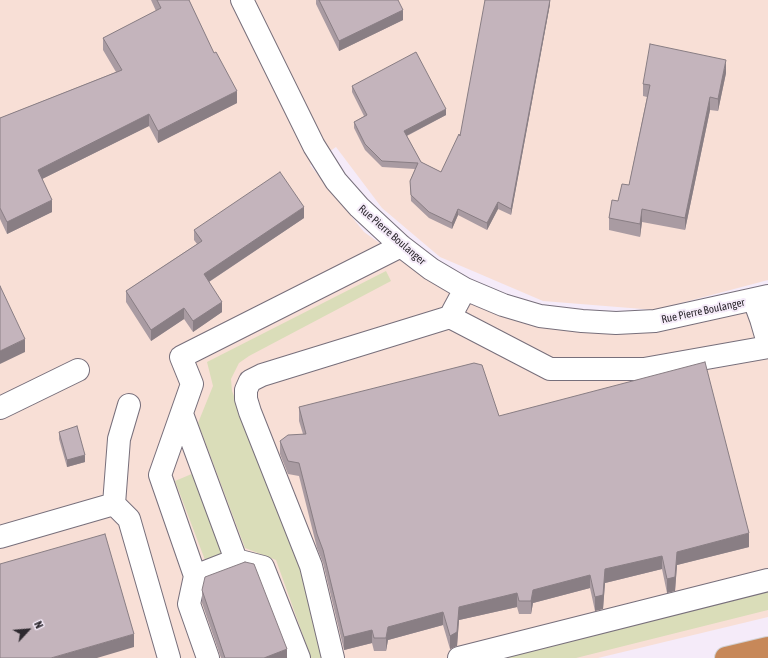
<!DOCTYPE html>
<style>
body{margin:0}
#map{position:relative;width:768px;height:658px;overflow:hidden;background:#f5ebf9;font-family:"Asap Condensed",sans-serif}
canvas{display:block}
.north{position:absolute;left:8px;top:610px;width:40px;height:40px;-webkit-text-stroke:3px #f5ebf9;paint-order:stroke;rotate:64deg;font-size:11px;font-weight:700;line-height:16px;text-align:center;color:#2c282e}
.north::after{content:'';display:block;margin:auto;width:14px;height:18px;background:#2c282e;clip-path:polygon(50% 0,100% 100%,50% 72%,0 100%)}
</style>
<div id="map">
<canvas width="768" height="658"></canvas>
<div class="north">N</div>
</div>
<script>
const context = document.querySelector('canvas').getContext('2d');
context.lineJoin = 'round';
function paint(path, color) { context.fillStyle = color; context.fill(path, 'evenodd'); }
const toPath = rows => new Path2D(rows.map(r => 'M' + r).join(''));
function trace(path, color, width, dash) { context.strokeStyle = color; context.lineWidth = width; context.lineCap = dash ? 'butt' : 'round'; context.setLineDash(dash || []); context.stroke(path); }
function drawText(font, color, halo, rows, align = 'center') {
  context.font = font + ' "Asap Condensed",sans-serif'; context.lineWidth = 4; context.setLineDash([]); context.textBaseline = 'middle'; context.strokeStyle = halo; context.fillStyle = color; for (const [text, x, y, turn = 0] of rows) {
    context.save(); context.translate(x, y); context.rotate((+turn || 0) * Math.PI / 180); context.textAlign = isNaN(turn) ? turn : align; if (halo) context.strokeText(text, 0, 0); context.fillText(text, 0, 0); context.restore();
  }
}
paint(toPath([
 [0,0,768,0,768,280,655,310,543,301,440,257,382,208,336,147,310,165,364,232,408,263,538,322,659,332,768,304,768,617,598,658,0,658]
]), '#f8dfd6');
paint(toPath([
 [386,271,391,281,249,356,239,363,231,379,232,391,303,571,326,658,311,658,276,560,245,548,198,423,213,386,207,362],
 [194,473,224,553,205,560,175,481],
 [768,588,768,610,576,658,499,658]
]), '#daddb9');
const minor = toPath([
 [242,0,314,146,336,181,359,207,401,246,431,269,465,289,503,305,540,316,582,321,616,323,655,321,768,296],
 [754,300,761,319,768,343],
 [450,317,550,369,644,369,768,347],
 [0,408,78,370],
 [182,414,236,560,195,576,160,475,192,384,181,357,401,246],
 [114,504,129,519,169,658],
 [0,537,114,504,119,439,129,405],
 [236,560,263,567,299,658],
 [195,576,189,604,208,658],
 [333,658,311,566,250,412,246,399,246,390,250,381,262,375,450,317,465,289],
 [459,658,768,580]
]);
const highway = toPath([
 [726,658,768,648]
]);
trace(minor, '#776f7b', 24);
trace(highway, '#d1d0d1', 24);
trace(minor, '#fff', 22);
trace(highway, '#c78859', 22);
paint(toPath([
 [151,0,189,0,237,103,158,143,149,126,42,179,52,212,7,234,0,219,0,118,116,72,103,50,103,38,156,11],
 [316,0,398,0,403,20,339,51,316,4],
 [550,0,550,4,511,215,498,209,487,230,458,215,452,229,429,218,411,201,410,181,415,169,382,167,365,150,354,128,354,122,364,116,352,92,352,86,446,115,407,136,421,162,441,172,460,136],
 [726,73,718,111,710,110,685,230,642,222,640,237,609,230,609,218,618,201,629,185,647,97,643,96,643,84],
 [304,218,209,282,222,312,193,332,184,319,151,341,126,302,126,291,197,244,194,240,194,230],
 [299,407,499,416,749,547,677,565,675,591,667,593,662,569,605,583,603,609,595,611,590,588,533,603,531,614,519,614,517,607,459,620,457,646,450,649,443,625,388,640,386,651,374,651,372,643,344,650,323,563,317,548,299,476,288,474,280,454,280,441,303,434,299,421],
 [59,432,85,462,67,467,59,439],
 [202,590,287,658,221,658,202,603]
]), '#a99ba2');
paint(toPath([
 [550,0,550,4,511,215,511,209],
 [403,10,403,20,339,51,339,41],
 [726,60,726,73,718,111,718,99],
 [237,91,237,103,158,143,158,131],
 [710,97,710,110,685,230,685,218],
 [446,109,446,115,404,137,404,131],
 [149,114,149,126,38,181,38,170],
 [52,200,52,212,7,234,7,222],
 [498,202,498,209,487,230,487,223],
 [304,207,304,218,204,285,204,274],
 [458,209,458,215,452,229,452,223],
 [642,209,642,222,640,237,640,224],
 [222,302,222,312,193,332,193,321],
 [184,308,184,319,151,341,151,330],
 [25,339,25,352,0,364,0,351],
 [85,455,85,462,67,467,67,460],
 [749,533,749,547,677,565,675,591,667,593,667,579,677,552],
 [662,556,662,569,605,583,603,609,595,611,595,597,605,569],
 [590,575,590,588,533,603,531,614,531,601,533,590],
 [517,593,517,607,459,620,457,646,450,649,450,636,459,607],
 [443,612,443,625,388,640,386,651,386,638,388,627],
 [372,630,372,643,344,650,344,637],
 [134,634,134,647,97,658,51,658],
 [287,649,287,658,264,658]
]), '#897e84');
const building = toPath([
 [157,0,189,0,214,53,216,52,237,91,158,131,149,114,38,170,52,200,7,222,0,208,0,118,122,70,103,38,161,8,157,0],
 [319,0,398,0,403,10,339,41,319,0],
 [485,0,550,0,511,209,498,202,487,223,458,209,452,223,429,212,411,195,410,181,418,163,382,161,365,144,354,122,367,115,352,86,416,52,446,109,404,131,421,162,441,172,459,134,460,136,485,0],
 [650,44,726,60,718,99,710,97,685,218,642,209,640,224,609,218,612,200,618,201,622,184,629,185,650,85,643,84,650,44],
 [280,172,304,207,204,274,222,302,193,321,184,308,151,330,126,291,202,241,194,230,280,172],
 [0,286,25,339,0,351,0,286],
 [705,362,749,533,677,552,675,577,667,579,662,556,605,569,603,595,595,597,590,575,533,590,531,601,519,601,517,593,459,607,457,632,450,636,443,612,388,627,386,638,374,638,372,630,344,637,323,550,317,534,299,463,288,461,280,441,288,435,306,434,299,407,474,363,482,365,499,416,705,362],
 [77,426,85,455,67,460,59,432,77,426],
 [105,534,134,634,51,658,0,658,0,564,105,534],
 [245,562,254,564,287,649,264,658,225,658,202,590,205,577,245,562]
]);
paint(building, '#c4b4bc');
trace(building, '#897e84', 1);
drawText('11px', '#2c282e', '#f5ebf9', [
 ["Rue Pierre Boulanger",392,235,41],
 ["Rue Pierre Boulanger",703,311,-12]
]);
</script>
